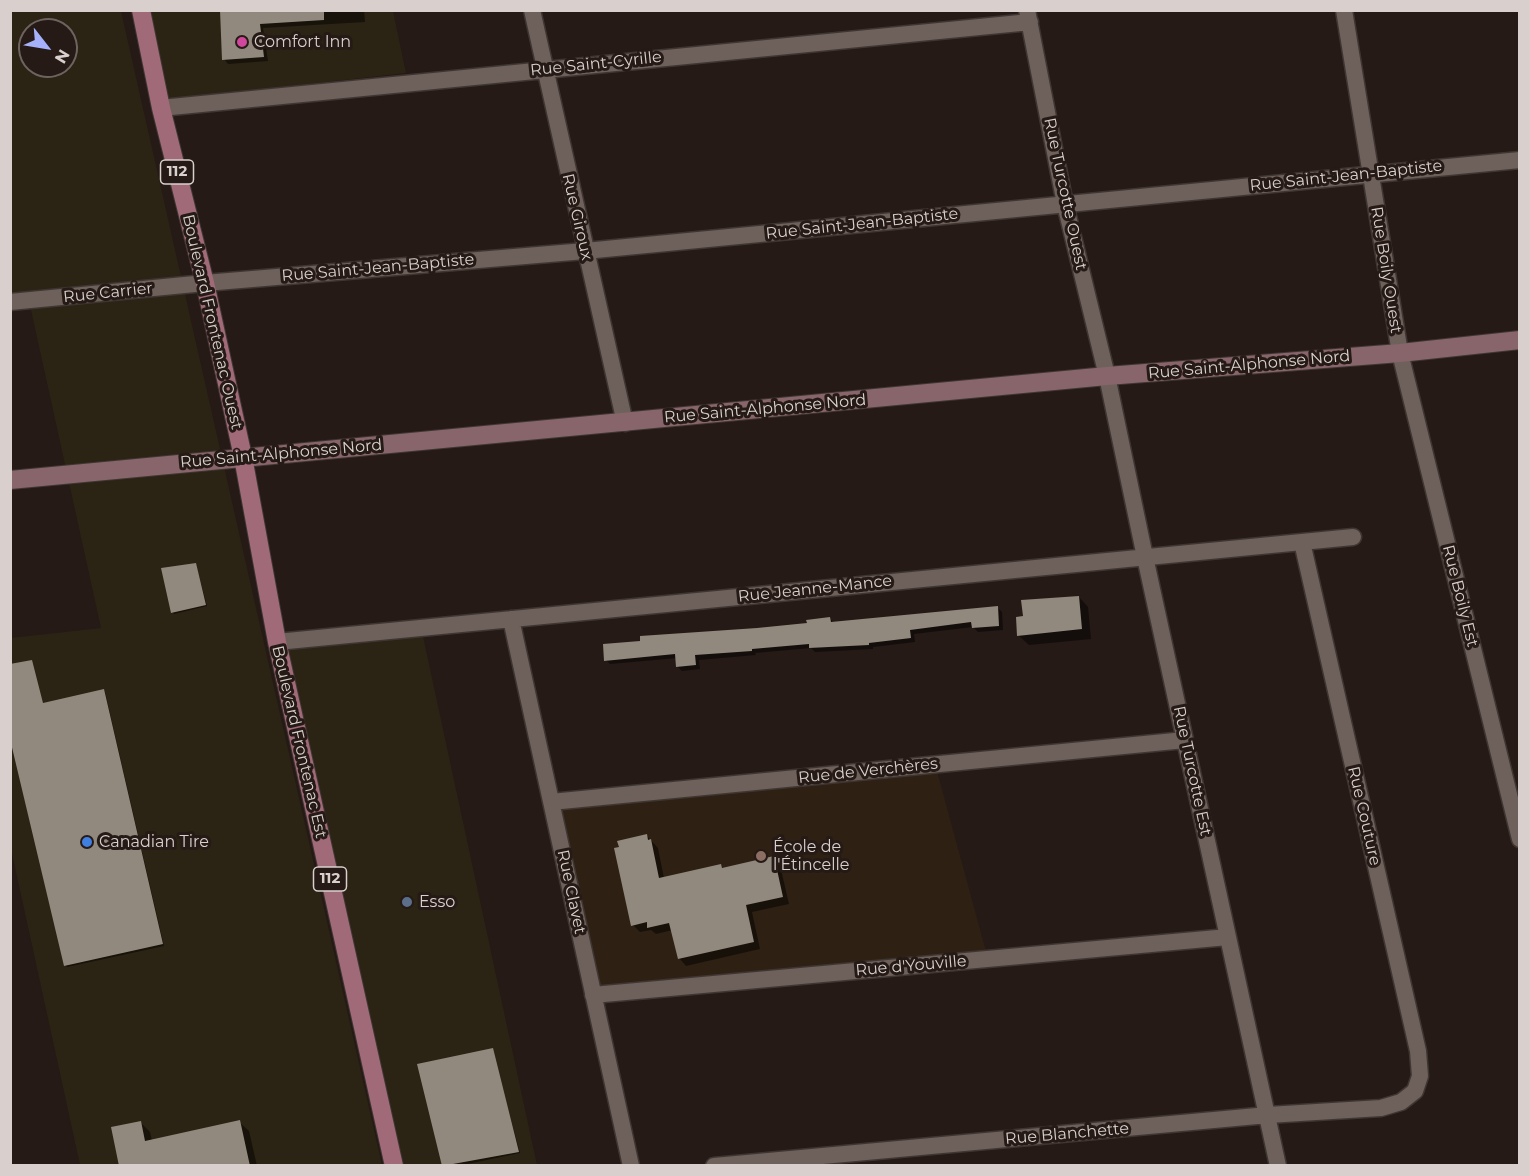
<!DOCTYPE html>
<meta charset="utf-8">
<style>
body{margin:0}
#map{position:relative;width:1530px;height:1176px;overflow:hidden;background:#251a15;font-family:Montserrat,sans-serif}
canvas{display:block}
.frame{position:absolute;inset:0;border:12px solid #d9d0cd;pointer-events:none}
.north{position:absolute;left:18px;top:18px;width:60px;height:60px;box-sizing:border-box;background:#251a15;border:2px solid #6d635f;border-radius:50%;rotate:121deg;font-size:16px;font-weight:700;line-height:24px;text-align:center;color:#d9d0cd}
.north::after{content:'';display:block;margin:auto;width:21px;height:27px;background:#a6b1fc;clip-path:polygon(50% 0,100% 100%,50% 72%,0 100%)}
</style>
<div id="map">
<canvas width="1530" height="1176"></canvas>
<div class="frame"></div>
<div class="north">N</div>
</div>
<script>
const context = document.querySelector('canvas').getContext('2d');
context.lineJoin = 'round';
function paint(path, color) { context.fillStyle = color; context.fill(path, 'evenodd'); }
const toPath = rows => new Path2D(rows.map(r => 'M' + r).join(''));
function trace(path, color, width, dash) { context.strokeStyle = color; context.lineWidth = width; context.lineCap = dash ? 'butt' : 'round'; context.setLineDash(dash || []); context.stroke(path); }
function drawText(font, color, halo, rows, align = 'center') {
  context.font = font + ' Montserrat,sans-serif'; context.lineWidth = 6; context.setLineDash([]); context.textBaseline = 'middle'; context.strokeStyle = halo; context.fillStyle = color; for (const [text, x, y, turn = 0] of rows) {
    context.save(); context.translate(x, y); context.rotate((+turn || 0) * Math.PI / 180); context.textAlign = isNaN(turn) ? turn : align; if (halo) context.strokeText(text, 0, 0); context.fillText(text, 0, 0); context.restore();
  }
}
paint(toPath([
 [11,11,121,11,382,1165,80,1165,11,849,10,638,101,628,29,301,11,302],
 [30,30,66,30,66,66,30,66],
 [148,11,393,11,406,73,167,100],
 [421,627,537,1165,402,1165,282,641]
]), '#2b2313');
paint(toPath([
 [935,764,988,959,593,995,551,802]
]), '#2e2114');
paint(toPath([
 [222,10,364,10,365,22,263,28,268,61,228,64,224,59],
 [196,565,207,606,174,614,172,612],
 [1079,597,1088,607,1091,639,1029,645,1019,636],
 [997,607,1002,612,1003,630,978,632,973,627,914,634,915,642,873,647,873,649,815,652,811,648,755,653,756,655,699,660,700,669,682,671,677,666,677,658,610,664,606,660,830,619,834,623],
 [31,662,43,705,104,690,105,692,164,946,67,967,65,965],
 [647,836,658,848,664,878,720,865,724,869,773,858,780,865,789,904,752,912,760,949,686,966,679,958,673,930,656,934,651,930,640,932,633,925],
 [492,1050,520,1153,458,1166,443,1166],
 [140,1122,150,1132,152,1141,239,1122,249,1131,257,1166,121,1166]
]), '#0007');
paint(toPath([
 [220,10,324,10,324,20,260,24,264,57,222,60],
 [196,563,206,605,171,613,161,568],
 [1079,596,1082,629,1017,636,1016,617,1023,616,1021,600],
 [998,606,999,626,972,628,971,622,910,630,911,638,869,643,869,645,809,648,809,644,752,649,752,651,695,655,696,665,676,667,675,654,604,661,603,644,640,641,640,636,757,628,807,623,806,620,830,617,831,622],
 [32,660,43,703,104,689,163,944,64,966,10,739,10,664],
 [647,834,648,840,651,839,659,878,721,864,722,868,774,856,783,897,746,905,754,942,678,959,669,923,647,928,647,922,631,926,614,848,619,847,617,841],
 [493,1048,519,1152,442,1166,417,1064],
 [240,1120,250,1166,119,1166,111,1127,141,1121,145,1141]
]), '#91897d');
const street = toPath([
 [532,10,625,423],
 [1027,10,1065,204,1107,376,1145,557,1278,1166],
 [1344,10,1400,353,1520,839],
 [161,108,1030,22],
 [10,302,205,283,585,251,1520,160],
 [511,619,631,1166],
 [277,642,1353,537],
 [551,802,1185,740],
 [593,995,1228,937],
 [714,1166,1268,1115,1381,1108,1401,1102,1415,1091,1420,1076,1418,1051,1302,542]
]);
const secondary = toPath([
 [10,480,1107,376,1400,353,1520,340]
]);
const primary = toPath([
 [141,10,161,108,205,283,243,457,277,642,394,1166]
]);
trace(street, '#3f3633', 19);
trace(secondary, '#3f3633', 20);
trace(primary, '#3f3633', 20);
trace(street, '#6e605a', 16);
trace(secondary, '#87656a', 18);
trace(primary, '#a06a79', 18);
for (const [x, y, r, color] of [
 [242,42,6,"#d1479c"],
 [87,842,6,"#3f7fe0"],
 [761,856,6,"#8d6e63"],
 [407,902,6,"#5c6f8a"]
]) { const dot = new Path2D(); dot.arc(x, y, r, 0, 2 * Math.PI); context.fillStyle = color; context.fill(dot); trace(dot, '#251a15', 2); }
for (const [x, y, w] of [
 [177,172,33],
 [330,879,33]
]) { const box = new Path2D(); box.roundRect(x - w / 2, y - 12, w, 24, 4.5); context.fillStyle = '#251a15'; context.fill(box); trace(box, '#d9d0cd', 1.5); }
drawText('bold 15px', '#d9d0cd', null, [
 ["112",177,172],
 ["112",330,879]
]);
drawText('16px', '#d9d0cd', '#251a15', [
 ["Comfort Inn",254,42],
 ["Canadian Tire",99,842],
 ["École de",773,847],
 ["l'Étincelle",773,865],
 ["Esso",419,902]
], 'left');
drawText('16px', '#d9d0cd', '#251a15', [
 ["Rue Saint-Cyrille",596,64,-6],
 ["Rue Saint-Jean-Baptiste",1346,176,-6],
 ["Rue Turcotte Ouest",1065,194,78],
 ["Rue Giroux",577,217,77],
 ["Rue Saint-Jean-Baptiste",862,224,-6],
 ["Rue Saint-Jean-Baptiste",378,268,-5],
 ["Rue Boily Ouest",1386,270,81],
 ["Rue Carrier",108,293,-6],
 ["Boulevard Frontenac Ouest",212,322,77],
 ["Rue Saint-Alphonse Nord",1249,365,-5],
 ["Rue Saint-Alphonse Nord",765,409,-5],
 ["Rue Saint-Alphonse Nord",281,454,-5],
 ["Rue Jeanne-Mance",815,589,-6],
 ["Rue Boily Est",1460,596,76],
 ["Boulevard Frontenac Est",299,742,77],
 ["Rue de Verchères",868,771,-6],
 ["Rue Turcotte Est",1192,771,78],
 ["Rue Couture",1364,816,77],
 ["Rue Clavet",571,892,78],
 ["Rue d'Youville",911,966,-5],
 ["Rue Blanchette",1067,1134,-5]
]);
</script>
